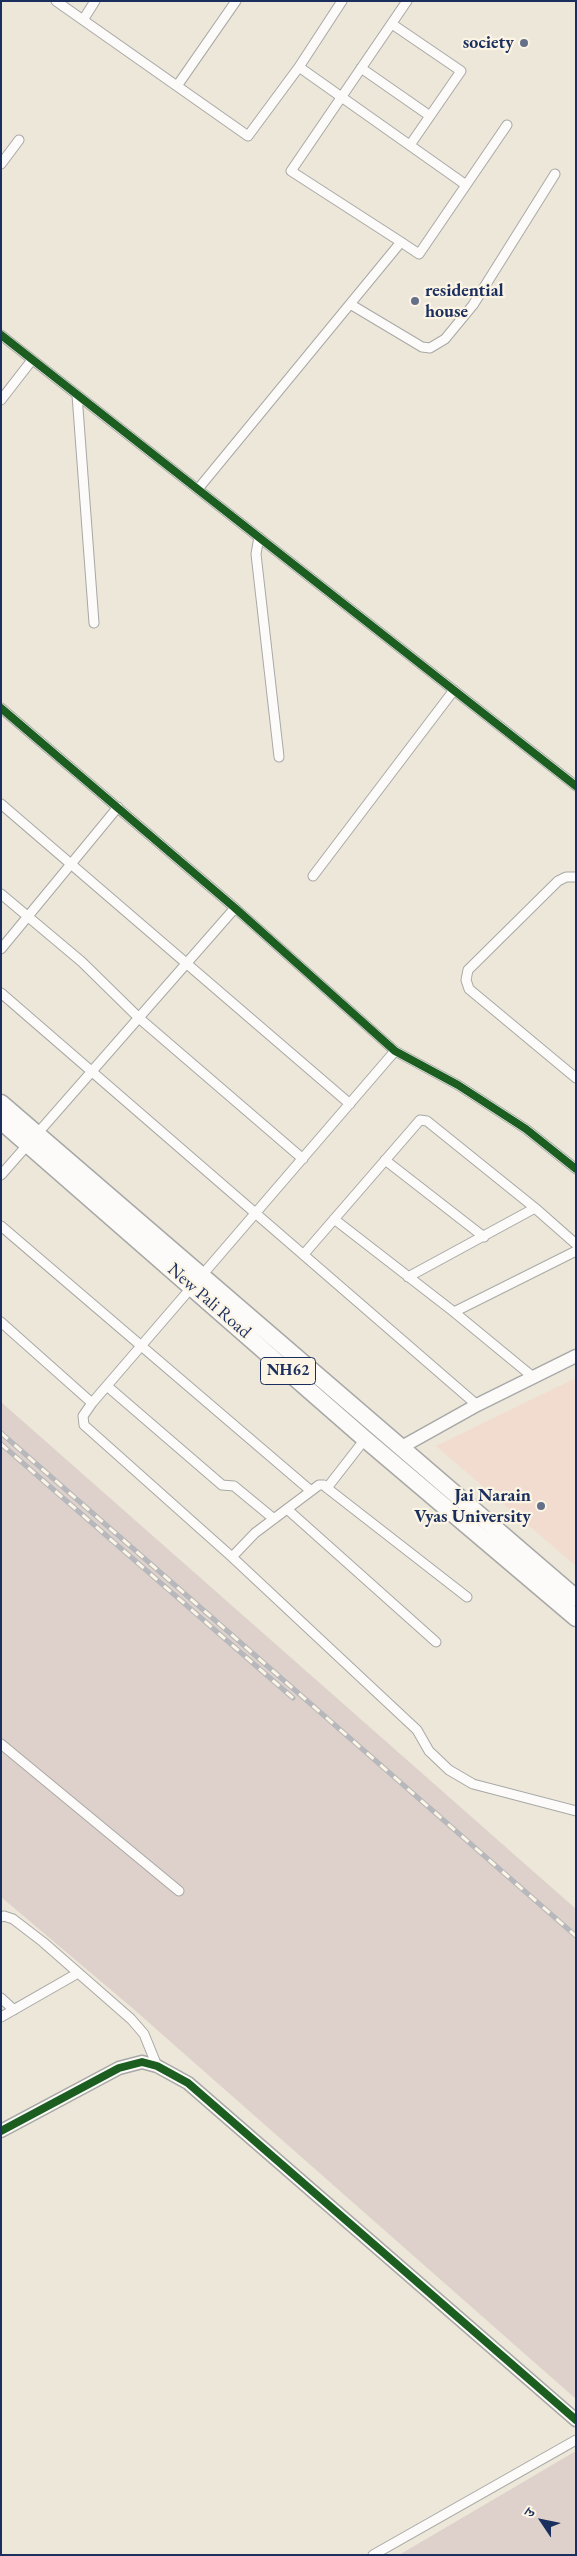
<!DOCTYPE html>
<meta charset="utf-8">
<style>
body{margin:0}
#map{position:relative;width:577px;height:2556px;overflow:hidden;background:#ece7d9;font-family:"EB Garamond","Noto Serif Devanagari",serif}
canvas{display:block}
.frame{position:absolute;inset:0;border:2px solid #1b2f5e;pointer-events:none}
.north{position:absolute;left:517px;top:2496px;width:50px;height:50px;-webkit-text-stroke:4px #fcf5e5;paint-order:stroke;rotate:304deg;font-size:14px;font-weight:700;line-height:20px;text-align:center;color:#1b2f5e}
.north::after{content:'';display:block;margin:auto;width:18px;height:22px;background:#1b2f5e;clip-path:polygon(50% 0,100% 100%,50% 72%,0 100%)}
</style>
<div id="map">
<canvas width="577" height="2556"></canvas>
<div class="frame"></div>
<div class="north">उ</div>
</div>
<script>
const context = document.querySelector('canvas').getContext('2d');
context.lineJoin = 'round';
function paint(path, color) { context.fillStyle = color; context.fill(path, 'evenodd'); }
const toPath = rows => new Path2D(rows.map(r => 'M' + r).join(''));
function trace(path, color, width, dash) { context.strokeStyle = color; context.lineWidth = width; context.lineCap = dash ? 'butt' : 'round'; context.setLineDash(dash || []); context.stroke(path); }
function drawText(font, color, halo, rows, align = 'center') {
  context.font = font + ' "EB Garamond",serif'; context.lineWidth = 4.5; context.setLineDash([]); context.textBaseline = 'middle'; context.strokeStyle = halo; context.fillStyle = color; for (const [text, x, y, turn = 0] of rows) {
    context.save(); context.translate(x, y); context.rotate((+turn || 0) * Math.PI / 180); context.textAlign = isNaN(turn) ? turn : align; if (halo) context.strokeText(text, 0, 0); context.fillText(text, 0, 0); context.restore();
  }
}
paint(toPath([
 [576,1378,576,1566,436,1446]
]), '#f2dbcf');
paint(toPath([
 [1,1402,576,1909,576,2399,130,2006,1,1897],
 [576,2451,576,2555,399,2555]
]), '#ded1cb');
const street = toPath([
 [56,1,248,136,299,67,466,185],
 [83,20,95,1],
 [392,24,461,71,410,145],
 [299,67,342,1],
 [361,68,430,116],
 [177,86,236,1],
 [1,164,19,140],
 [401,242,419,254,507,125],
 [350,304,422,347,430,348,445,339,473,305,555,174],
 [1,335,576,786],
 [77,395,94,623],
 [1,400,32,360],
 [198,489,401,242,291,171,407,1],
 [259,537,256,554,279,757],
 [1,708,235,908,395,1051,458,1085,526,1129,576,1169],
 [1,804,350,1104],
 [313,876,454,690],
 [576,877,566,877,558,881,468,970,466,980,469,989,576,1078],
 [1,894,82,962,139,1018,303,1159],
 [1,949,118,807],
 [1,993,477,1405],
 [385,1160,484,1237],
 [1,1175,235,908],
 [334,1219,454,1312,533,1377],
 [1,1226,311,1491],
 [304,1254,420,1120,427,1121,535,1208,576,1244],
 [408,1277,535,1208],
 [454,1312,576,1251],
 [1,1322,92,1403,395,1051],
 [107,1386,222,1485,234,1486,274,1519],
 [92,1403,83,1416,84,1425,232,1557,417,1730,429,1751,449,1770,473,1784,576,1811],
 [327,1488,467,1597],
 [287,1509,436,1642],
 [232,1557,255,1533,319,1485,324,1485,327,1488,365,1439],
 [1,1744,179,1891],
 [1,1917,4,1916,13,1919,43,1942,131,2019,144,2034,157,2066],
 [1,1998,14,2010],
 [1,2017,78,1973],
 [373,2555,576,2440]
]);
const secondary = toPath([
 [400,1448,477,1405,576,1356],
 [1,2131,119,2068,142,2062,157,2066,188,2083,576,2420]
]);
const highway = toPath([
 [1,1103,576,1598],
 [1,1121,365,1439,576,1618]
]);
trace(street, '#a8a8a6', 11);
trace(secondary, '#a8a8a6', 15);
trace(highway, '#a8a8a6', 19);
trace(street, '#fcfbf9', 9);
trace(secondary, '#fcfbf9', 12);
trace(highway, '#fcfbf9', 16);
const rail = toPath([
 [1,1433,576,1936],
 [1,1444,293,1698]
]);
trace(rail, '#b6b8bb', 5);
trace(rail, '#fcf5e5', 3, [9]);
trace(toPath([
 [1,335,576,786],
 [1,708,235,908,395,1051,458,1085,526,1129,576,1169],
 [1,2131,119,2068,142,2062,157,2066,188,2083,576,2420]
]), '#1b5e20', 8);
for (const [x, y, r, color] of [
 [524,43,5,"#646f89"],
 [415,301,5,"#646f89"],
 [541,1506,5,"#646f89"]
]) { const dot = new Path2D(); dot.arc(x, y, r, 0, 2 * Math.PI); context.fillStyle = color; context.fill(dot); trace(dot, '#fcf5e5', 2); }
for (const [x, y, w] of [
 [288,1371,55]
]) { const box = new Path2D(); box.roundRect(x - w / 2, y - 13.5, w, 27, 4); context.fillStyle = '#fcf5e5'; context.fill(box); trace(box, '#1b2f5e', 1); }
drawText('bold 16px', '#1b2f5e', null, [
 ["NH62",288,1371]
]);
drawText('bold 18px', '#1b2f5e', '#fcf5e5', [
 ["society",514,43],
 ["residential",425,291,"left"],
 ["house",425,312,"left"],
 ["Jai Narain",531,1496],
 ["Vyas University",531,1517]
], 'right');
drawText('18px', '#1b2f5e', '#fcf5e5', [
 ["New Pali Road",209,1301,41]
]);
</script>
